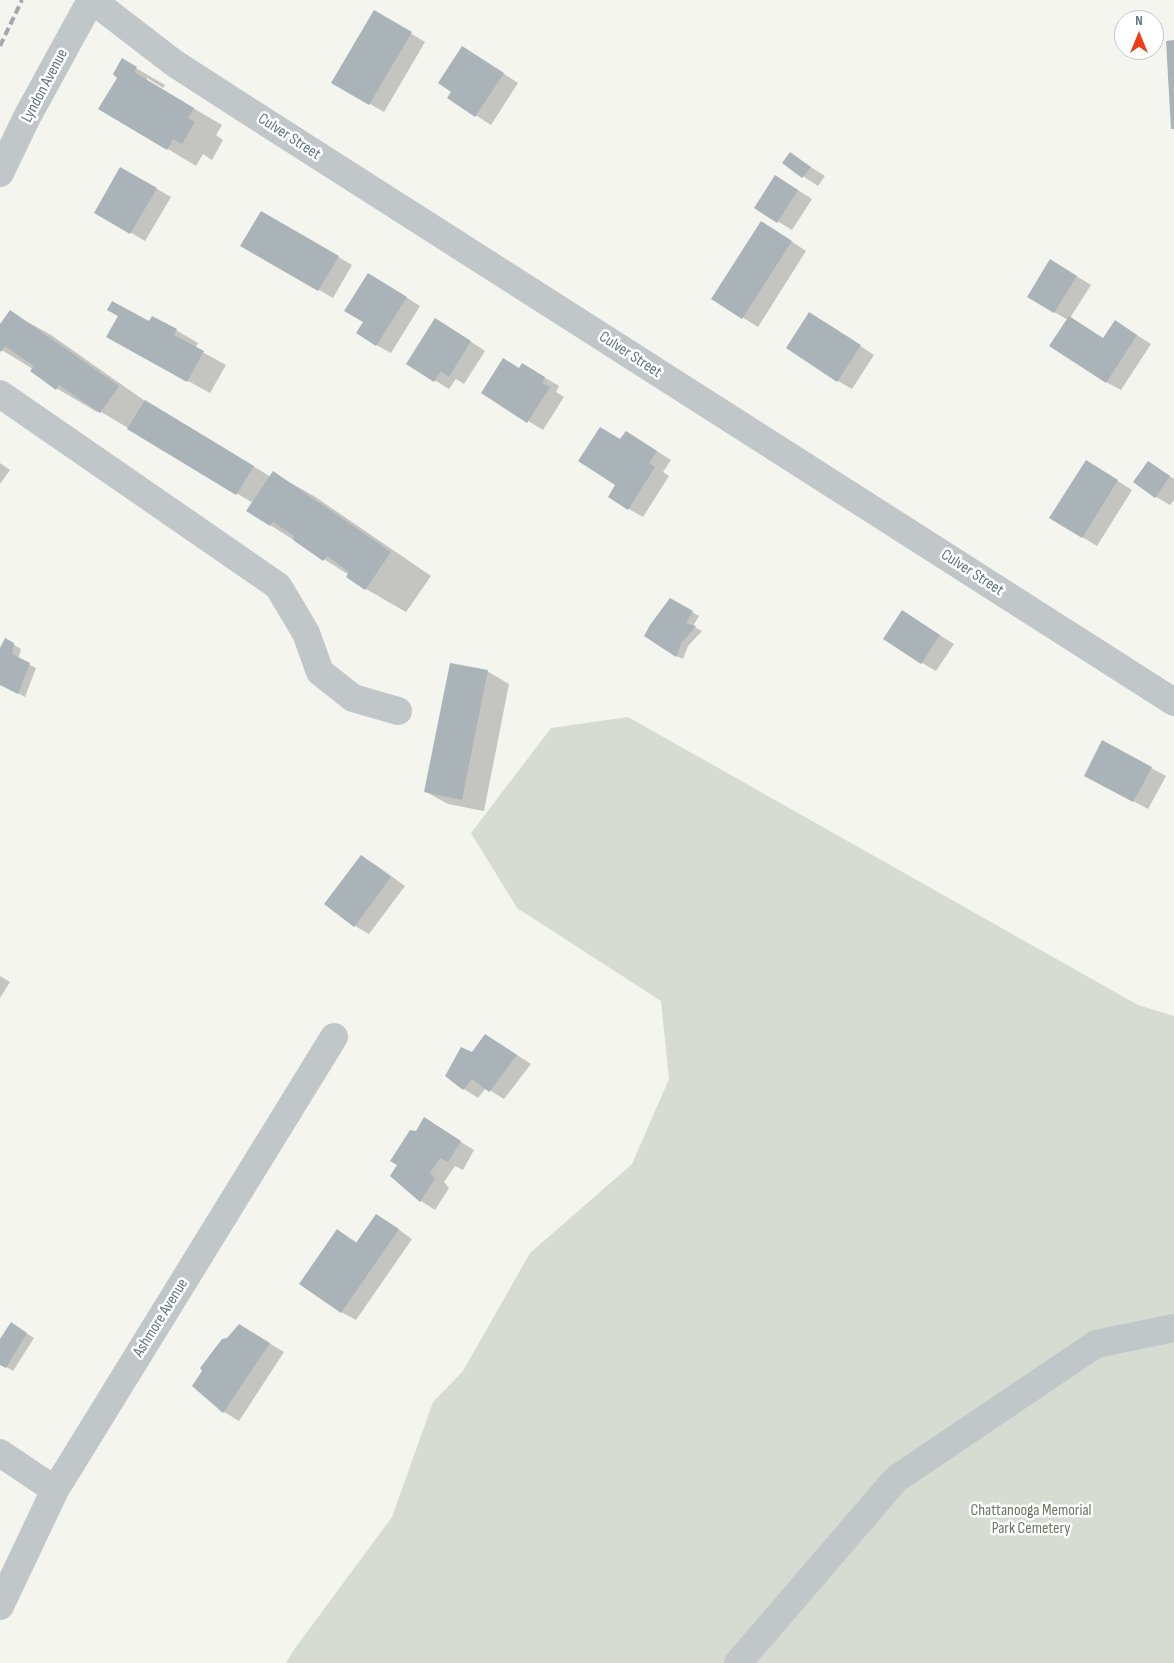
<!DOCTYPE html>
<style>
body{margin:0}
#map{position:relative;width:1174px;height:1663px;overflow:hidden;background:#f5f5f0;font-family:"Sofia Sans Condensed",sans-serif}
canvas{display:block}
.north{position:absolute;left:1114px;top:10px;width:50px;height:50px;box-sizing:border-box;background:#fff;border:1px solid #c0c8ce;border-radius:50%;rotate:0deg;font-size:14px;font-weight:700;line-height:20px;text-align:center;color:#617684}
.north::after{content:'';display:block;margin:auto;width:18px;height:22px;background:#f03e14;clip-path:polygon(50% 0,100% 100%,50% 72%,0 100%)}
</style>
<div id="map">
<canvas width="1174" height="1663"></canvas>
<div class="north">N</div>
</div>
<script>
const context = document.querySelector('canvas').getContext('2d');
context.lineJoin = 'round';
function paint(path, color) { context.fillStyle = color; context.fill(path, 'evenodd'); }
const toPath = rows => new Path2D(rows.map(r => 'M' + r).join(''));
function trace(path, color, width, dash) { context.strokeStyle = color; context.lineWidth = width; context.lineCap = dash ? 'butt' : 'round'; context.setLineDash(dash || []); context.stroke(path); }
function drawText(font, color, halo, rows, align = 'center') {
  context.font = font + ' "Sofia Sans Condensed",sans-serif'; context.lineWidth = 5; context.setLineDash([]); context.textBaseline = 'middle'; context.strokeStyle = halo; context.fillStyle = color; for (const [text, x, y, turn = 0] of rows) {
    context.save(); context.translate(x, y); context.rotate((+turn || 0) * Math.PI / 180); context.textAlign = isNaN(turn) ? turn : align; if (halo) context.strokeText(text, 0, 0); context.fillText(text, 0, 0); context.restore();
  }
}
paint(toPath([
 [628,717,1138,1005,1174,1016,1174,1663,286,1663,293,1651,392,1517,433,1402,463,1371,530,1253,632,1164,669,1079,661,1001,517,908,471,833,551,728]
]), '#d6dcd1');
paint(toPath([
 [375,12,425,42,384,112,333,83],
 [463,47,518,83,491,125,449,98,453,91],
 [122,60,165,85,163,88,147,78,147,81,222,125,216,135,223,140,212,160,203,154,196,166,168,149,118,78],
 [790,154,825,176,818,186,783,163],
 [121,168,171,197,145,241,95,212],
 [790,185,812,199,792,230,756,208],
 [262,212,352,265,333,298,242,245],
 [776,231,806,251,758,327,713,299],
 [1065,269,1091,285,1070,318,1104,339,1116,322,1151,344,1121,390,1106,382,1068,320,1054,312],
 [383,283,420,306,391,353,376,345],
 [10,312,51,335,145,401,271,477,273,473,314,496,431,576,406,612,366,589,349,575,270,525,253,503,98,410,97,412,56,388,33,369,0,349,0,326],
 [824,322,874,355,852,389,838,381],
 [149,323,176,330,198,343,195,348,226,365,210,393,130,349],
 [450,328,485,351,464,384,456,379,449,389,408,364],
 [519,369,537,373,559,386,556,392,564,397,543,430,482,393],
 [621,440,641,441,671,460,663,472,669,476,643,517,629,509,617,484],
 [1149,462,1174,479,1174,500,1170,505,1156,497],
 [0,463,10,470,0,484],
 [1100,470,1132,490,1097,546,1051,518],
 [670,599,699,616,693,626,702,631,688,646,683,659,676,656],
 [917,621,954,644,936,671,922,663],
 [6,640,21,649,18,659,36,668,25,697,0,684,0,648],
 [487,671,509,684,484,811,448,804,426,792],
 [1103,742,1166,776,1148,809,1100,783],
 [362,857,376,865,405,886,369,934,355,926],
 [0,976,10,982,0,998],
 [500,1044,531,1064,504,1099,486,1088,478,1098,464,1089,473,1054],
 [438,1128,474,1150,463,1170,455,1166,444,1182,449,1188,435,1210,421,1201,392,1176,417,1132],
 [391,1224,412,1239,356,1320,341,1312,338,1231,358,1243],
 [18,1328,34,1338,13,1371,0,1363,0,1341],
 [254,1334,284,1352,239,1421,224,1412,193,1386]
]), '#0003');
paint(toPath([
 [374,10,412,32,369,105,331,83],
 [1174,40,1174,129,1171,129,1166,41],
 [462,46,504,73,475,117,447,98,451,92,438,83],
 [122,58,137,67,134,72,194,108,188,118,195,122,182,144,173,139,167,150,98,109,117,78,113,74],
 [790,152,811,167,802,178,782,163],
 [120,167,157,188,130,234,94,213],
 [775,175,798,190,777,223,754,208],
 [261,211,339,256,318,291,240,246],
 [761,221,792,241,742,319,711,299],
 [1050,259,1077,276,1054,313,1027,297],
 [368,273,407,297,376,346,356,333,363,322,344,311],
 [112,301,149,321,152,316,177,329,174,335,204,351,187,382,106,337,118,316,107,310],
 [10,310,119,386,100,413,59,385,56,390,30,371,34,366,5,346,1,352,0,351,0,324],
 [809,312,861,345,837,382,786,348],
 [1069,316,1103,338,1115,320,1137,335,1106,383,1049,346],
 [435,318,471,341,449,377,441,371,434,382,406,364],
 [503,358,519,368,522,363,545,377,542,383,550,387,527,423,481,393],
 [145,400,254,466,236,495,127,429],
 [600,427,620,439,626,431,657,451,649,463,655,467,628,510,608,497,615,485,578,461],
 [1086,460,1118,480,1082,538,1049,518],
 [1148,461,1170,476,1155,498,1133,482],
 [273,471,391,552,365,590,346,577,349,572,327,556,323,561,293,540,294,536,273,522,270,526,246,511],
 [670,598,693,611,686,623,696,626,682,642,676,657,644,636,650,625],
 [902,610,940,635,921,664,883,639],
 [5,638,14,643,12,654,30,663,18,694,0,685,0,648],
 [450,663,488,670,462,800,424,792],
 [1102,740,1152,767,1133,802,1084,776],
 [361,855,391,877,354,927,324,904],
 [485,1034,517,1055,489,1092,472,1079,463,1090,445,1076,461,1047,472,1052],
 [424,1117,461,1141,448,1162,440,1158,430,1173,435,1179,420,1202,390,1176,397,1165,390,1161,410,1130,416,1131],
 [376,1214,399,1229,341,1313,299,1284,337,1229,356,1243],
 [11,1322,27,1333,6,1368,0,1365,0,1339],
 [239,1324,270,1343,223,1413,192,1386,202,1371,200,1368,222,1339,227,1338]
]), '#aab3b8');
trace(toPath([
 [92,0,174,63,242,107,1174,702],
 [0,173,27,117,91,0],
 [0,394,278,586,306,633,320,672,353,698,398,711],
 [0,1453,55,1490],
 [0,1606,55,1490,334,1037],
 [738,1663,896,1479,1096,1344,1174,1328]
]), '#c1c6c9', 28);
trace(toPath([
 [0,46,22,0]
]), '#a1a9ae', 4, [8, 4]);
drawText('16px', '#617684', '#fff', [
 ["Lyndon Avenue",45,86,-62],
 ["Culver Street",289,137,33],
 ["Culver Street",630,355,33],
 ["Culver Street",972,573,33],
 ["Ashmore Avenue",161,1318,-58]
]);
drawText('16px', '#677a60', '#fff', [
 ["Chattanooga Memorial",1031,1511],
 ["Park Cemetery",1031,1529]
]);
</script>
